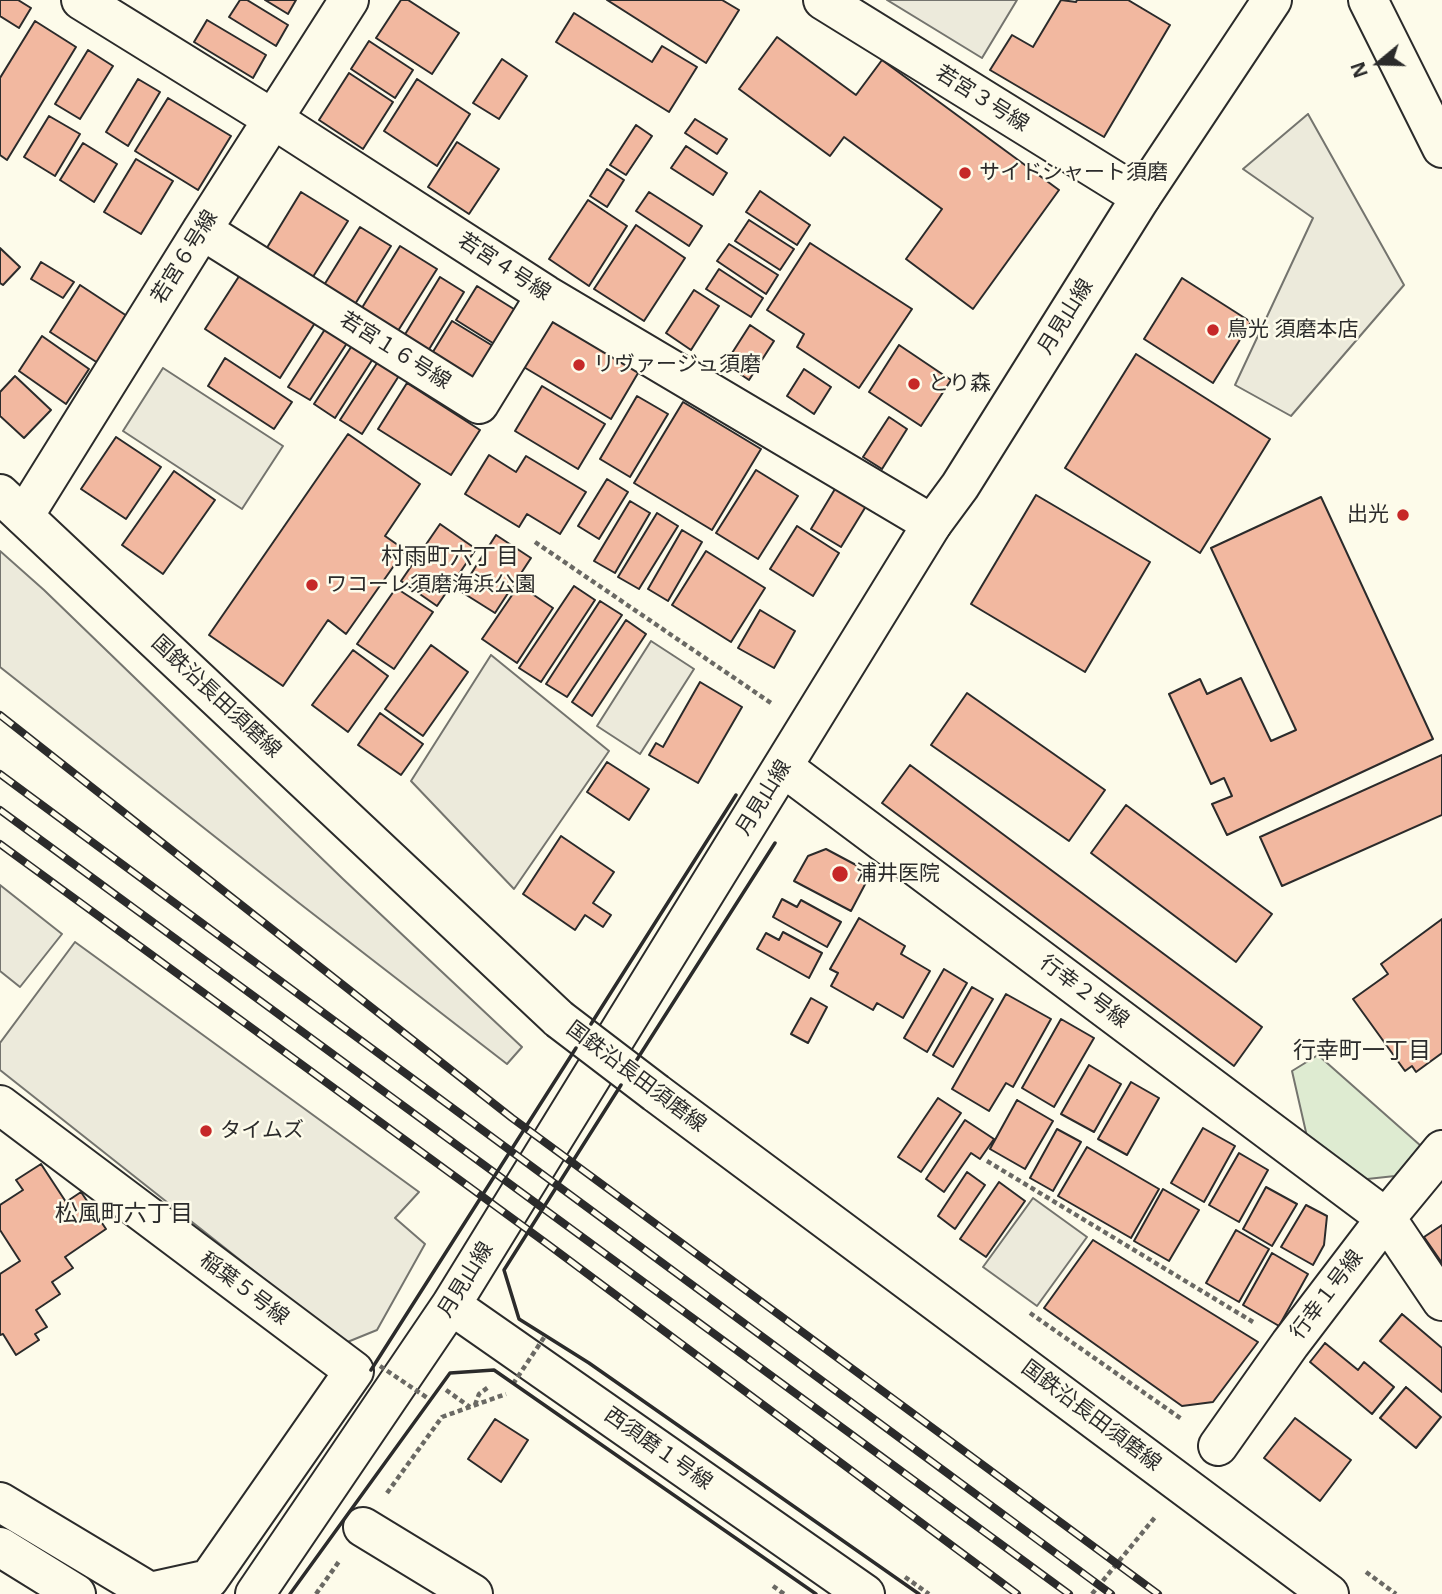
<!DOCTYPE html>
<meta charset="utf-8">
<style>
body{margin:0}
#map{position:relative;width:1442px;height:1594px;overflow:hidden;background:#fdfbea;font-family:"Open Sans",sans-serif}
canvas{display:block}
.north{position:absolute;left:1344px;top:28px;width:70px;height:70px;-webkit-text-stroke:5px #fdfbea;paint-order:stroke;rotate:251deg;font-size:19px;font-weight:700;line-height:28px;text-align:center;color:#2b2b2b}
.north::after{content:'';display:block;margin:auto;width:24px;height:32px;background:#2b2b2b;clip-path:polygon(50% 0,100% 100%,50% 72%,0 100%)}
</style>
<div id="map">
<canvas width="1442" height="1594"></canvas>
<div class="north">N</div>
</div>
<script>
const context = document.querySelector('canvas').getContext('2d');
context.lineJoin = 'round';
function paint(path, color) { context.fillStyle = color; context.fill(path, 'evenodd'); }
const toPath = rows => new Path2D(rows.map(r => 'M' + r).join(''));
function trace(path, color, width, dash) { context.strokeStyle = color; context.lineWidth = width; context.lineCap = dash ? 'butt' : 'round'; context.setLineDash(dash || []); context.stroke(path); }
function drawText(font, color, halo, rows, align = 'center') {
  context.font = font + ' "Open Sans","Noto Sans JP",sans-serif'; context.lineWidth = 5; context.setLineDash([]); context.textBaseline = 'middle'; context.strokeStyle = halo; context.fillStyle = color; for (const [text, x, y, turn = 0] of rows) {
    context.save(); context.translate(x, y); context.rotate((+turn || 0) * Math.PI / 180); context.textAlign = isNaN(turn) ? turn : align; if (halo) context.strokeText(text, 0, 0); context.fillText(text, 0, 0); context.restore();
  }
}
const green = toPath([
 [1318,1055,1421,1146,1395,1176,1358,1180,1308,1141,1292,1071,1318,1055]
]);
paint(green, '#deebd1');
trace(green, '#74746e', 2);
const parking = toPath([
 [887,0,1017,0,982,58,887,0],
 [1308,114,1404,285,1291,416,1235,385,1313,218,1243,169,1308,114],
 [163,368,283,446,242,509,123,431,163,368],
 [0,551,44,590,343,879,522,1047,507,1064,299,903,0,667,0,551],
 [651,641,694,669,640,754,597,726,651,641],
 [491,655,609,751,514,889,411,781,491,655],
 [0,885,62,934,20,987,0,971,0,885],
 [75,942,419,1192,395,1218,425,1244,377,1330,345,1343,0,1070,0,1043,75,942],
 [1033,1198,1087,1237,1037,1306,983,1267,1033,1198]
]);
paint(parking, '#eceadb');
trace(parking, '#74746e', 2);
const building = toPath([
 [0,0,18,0,31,8,19,28,0,16,0,0],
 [240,0,247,0,288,25,276,46,229,17,240,0],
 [265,0,296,0,288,14,265,0],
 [401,0,408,0,459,33,432,74,376,38,401,0],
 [607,0,722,0,739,10,706,63,607,0],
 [1061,0,1076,2,1077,0,1128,0,1170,25,1104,137,990,70,1012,35,1033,47,1061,0],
 [574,13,652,62,662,46,697,67,669,112,556,42,574,13],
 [207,20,266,55,253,78,194,42,207,20],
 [35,21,76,47,7,160,0,155,0,78,35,21],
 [777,37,856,95,882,60,1059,190,973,309,906,259,942,209,844,137,830,156,739,89,777,37],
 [369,41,413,70,395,98,351,69,369,41],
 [88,50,113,66,80,119,55,104,88,50],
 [502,59,527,76,499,119,473,103,502,59],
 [349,73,393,102,363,149,319,120,349,73],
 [138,79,160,92,128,146,106,132,138,79],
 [417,79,470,114,437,166,384,131,417,79],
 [168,98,231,136,198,190,135,151,168,98],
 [49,116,80,134,55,176,24,157,49,116],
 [695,119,727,139,717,154,685,133,695,119],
 [636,125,652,136,626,175,610,165,636,125],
 [457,142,499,169,469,214,428,187,457,142],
 [83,143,117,164,94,202,60,180,83,143],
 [686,146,727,173,713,195,671,168,686,146],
 [136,159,173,181,141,234,104,212,136,159],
 [607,169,624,180,607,207,590,196,607,169],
 [760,191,810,225,797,245,746,212,760,191],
 [301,192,348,221,311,280,265,251,301,192],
 [649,192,702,226,689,246,636,211,649,192],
 [588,200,627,226,589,286,549,259,588,200],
 [749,220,794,249,780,270,735,241,749,220],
 [636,225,685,258,644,321,594,289,636,225],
 [360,227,391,246,352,309,321,290,360,227],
 [810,243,912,309,859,388,797,347,804,334,767,310,810,243],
 [729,244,778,275,766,294,717,261,729,244],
 [400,246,437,269,396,334,360,311,400,246],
 [0,248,20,267,3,285,0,283,0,248],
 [41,262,74,282,63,298,31,279,41,262],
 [245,267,320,315,280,378,205,329,245,267],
 [719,269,763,298,751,317,706,289,719,269],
 [440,277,464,292,428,351,404,336,440,277],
 [1182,278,1251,322,1213,383,1144,339,1182,278],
 [80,285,130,318,101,365,50,332,80,285],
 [477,286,517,311,496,345,456,320,477,286],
 [694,290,719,306,691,350,666,333,694,290],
 [548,312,641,368,611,419,517,363,548,312],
 [452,321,493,346,471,381,431,355,452,321],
 [329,323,351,337,310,400,288,387,329,323],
 [750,325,774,341,749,380,725,364,750,325],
 [42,336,89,369,66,404,19,371,42,336],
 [355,341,376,354,335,418,314,404,355,341],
 [899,345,951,380,921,426,869,392,899,345],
 [1136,354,1270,439,1200,553,1065,468,1136,354],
 [381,357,402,371,362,434,340,420,381,357],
 [225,358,292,402,274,429,208,386,225,358],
 [804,369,831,387,814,414,787,396,804,369],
 [15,376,51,410,24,438,0,416,0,392,15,376],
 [407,383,480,430,451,475,378,429,407,383],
 [542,386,605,424,578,469,515,431,542,386],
 [637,396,668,414,630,477,600,459,637,396],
 [683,402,761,449,712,530,634,483,683,402],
 [889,417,907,429,882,469,863,457,889,417],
 [348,434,420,484,385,536,405,550,346,634,328,620,283,686,209,635,348,434],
 [116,437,161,467,126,519,81,489,116,437],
 [489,455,516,472,526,456,586,492,560,534,527,514,519,527,465,494,489,455],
 [756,470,798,496,758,559,716,533,756,470],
 [174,471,215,500,163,574,122,545,174,471],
 [607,479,628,492,599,539,578,526,607,479],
 [841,479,871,498,841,547,811,529,841,479],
 [1036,495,1150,562,1085,672,971,604,1036,495],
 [1321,497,1433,739,1227,835,1212,804,1232,796,1224,778,1211,784,1169,694,1200,679,1207,694,1241,678,1271,741,1296,730,1211,548,1321,497],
 [630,501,650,513,615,573,594,561,630,501],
 [657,513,678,526,639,589,618,577,657,513],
 [440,524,476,549,437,606,401,581,440,524],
 [797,526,839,553,813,596,770,569,797,526],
 [682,530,702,542,668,601,648,589,682,530],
 [496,535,531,558,495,613,460,591,496,535],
 [706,551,765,588,731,642,672,605,706,551],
 [519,585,553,608,517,663,482,639,519,585],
 [574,586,595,600,541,682,519,668,574,586],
 [396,588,433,612,394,669,357,644,396,588],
 [600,601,622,615,567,697,546,684,600,601],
 [760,610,795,631,774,668,738,648,760,610],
 [626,620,646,634,592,716,572,702,626,620],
 [431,645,468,672,423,736,385,709,431,645],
 [353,650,388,676,348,732,312,705,353,650],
 [700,682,742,707,698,783,649,755,656,743,663,747,700,682],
 [967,693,1105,790,1069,841,931,745,967,693],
 [380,713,423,744,401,775,358,745,380,713],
 [1442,755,1442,815,1282,886,1260,837,1442,755],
 [607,762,649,789,629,820,587,792,607,762],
 [910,765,1262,1027,1234,1066,882,803,910,765],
 [1126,805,1272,914,1236,962,1091,853,1126,805],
 [561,836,614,872,593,903,611,915,603,927,585,915,575,930,523,894,561,836],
 [826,849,871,873,851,911,794,881,808,856,826,849],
 [782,899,797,907,801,900,841,922,827,947,773,917,782,899],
 [859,918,905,946,901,954,930,971,903,1018,877,1003,873,1010,831,986,838,973,830,969,859,918],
 [1442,919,1442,1053,1416,1072,1412,1066,1405,1071,1353,999,1388,974,1381,964,1442,919],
 [783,932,822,953,809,978,757,949,766,933,779,940,783,932],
 [944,969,967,983,927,1052,904,1038,944,969],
 [972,987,993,999,953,1067,933,1055,972,987],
 [1006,994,1051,1019,1013,1087,1006,1083,989,1111,952,1089,1006,994],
 [811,998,827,1007,808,1043,791,1034,811,998],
 [1061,1019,1094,1038,1054,1107,1022,1088,1061,1019],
 [1089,1065,1121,1084,1094,1132,1061,1114,1089,1065],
 [1131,1082,1159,1098,1127,1155,1098,1139,1131,1082],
 [938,1098,961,1113,921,1172,898,1157,938,1098],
 [1017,1100,1053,1121,1025,1169,990,1149,1017,1100],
 [965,1120,994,1139,980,1159,971,1153,944,1192,926,1179,965,1120],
 [1203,1128,1235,1146,1204,1202,1171,1183,1203,1128],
 [1057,1129,1081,1142,1053,1191,1030,1178,1057,1129],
 [1087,1147,1159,1189,1131,1238,1058,1196,1087,1147],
 [1239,1153,1268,1170,1239,1222,1209,1205,1239,1153],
 [41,1164,66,1202,81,1192,106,1229,65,1257,73,1268,52,1282,60,1294,36,1310,47,1327,35,1334,39,1340,16,1355,3,1334,0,1335,0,1274,20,1261,0,1230,0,1205,23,1190,16,1180,41,1164],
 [967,1172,985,1185,955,1229,938,1216,967,1172],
 [999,1182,1025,1201,986,1257,960,1239,999,1182],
 [1266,1187,1297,1204,1272,1246,1243,1229,1266,1187],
 [1163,1189,1199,1210,1169,1261,1134,1241,1163,1189],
 [1306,1205,1327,1216,1324,1245,1313,1265,1281,1247,1306,1205],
 [1442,1225,1442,1263,1424,1237,1442,1225],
 [1236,1230,1269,1249,1239,1302,1206,1283,1236,1230],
 [1093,1240,1258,1342,1213,1402,1182,1406,1044,1308,1093,1240],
 [1272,1253,1308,1274,1279,1326,1243,1305,1272,1253],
 [1402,1314,1442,1348,1442,1392,1380,1341,1402,1314],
 [1325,1343,1358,1370,1364,1362,1394,1387,1372,1414,1310,1362,1325,1343],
 [1406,1387,1441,1417,1416,1448,1380,1418,1406,1387],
 [1295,1418,1351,1460,1320,1501,1264,1458,1295,1418],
 [495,1419,528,1440,501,1482,468,1459,495,1419]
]);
paint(building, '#f2b8a0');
trace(building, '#2b2b2b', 2);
const minor = toPath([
 [81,0,273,119,546,295,932,524],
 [823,0,1141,197],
 [202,230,479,404,546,295],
 [24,516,202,230,349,0],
 [783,767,1386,1218,1442,1301],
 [0,1105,354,1371,209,1579,150,1592,0,1502],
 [1218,1446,1290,1344,1386,1218,1442,1150],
 [363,1527,473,1594]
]);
const tertiary = toPath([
 [0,494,559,1019],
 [656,1093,1329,1594],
 [451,1305,865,1594],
 [0,1547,76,1594],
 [255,1594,451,1305,932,524,960,486,1141,197,1272,0]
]);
const trunk = toPath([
 [1368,0,1442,148]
]);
trace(minor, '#2b2b2b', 42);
trace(tertiary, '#2b2b2b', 42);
trace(trunk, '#2b2b2b', 42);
trace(toPath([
 [535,542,771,703],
 [987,1161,1253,1322],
 [1030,1313,1183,1420],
 [446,1390,470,1407],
 [475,1405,479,1394,490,1386],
 [387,1493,442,1417,506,1394],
 [1366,1572,1396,1594],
 [905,1577,929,1594],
 [773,1586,784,1594],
 [316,1594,340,1560],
 [1092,1594,1156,1516]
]), '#6a6964', 4.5, [5, 3.5]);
trace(minor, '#fdfbea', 38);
trace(tertiary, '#fdfbea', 38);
trace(trunk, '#fdfbea', 38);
const rail = toPath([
 [0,715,512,1118,1158,1594],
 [0,774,1111,1594],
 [0,810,1069,1594],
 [0,844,546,1243,1017,1594]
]);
trace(rail, '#2b2b2b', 8);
trace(rail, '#fdfbea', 5, [16]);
const tertiaryBridge = toPath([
 [559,1019,656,1093]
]);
trace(tertiaryBridge, '#2b2b2b', 42, []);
trace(toPath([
 [380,1366,429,1399],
 [513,1384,545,1336]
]), '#6a6964', 4.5, [5, 3.5]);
trace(tertiaryBridge, '#fdfbea', 38);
trace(toPath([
 [591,1024,736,795],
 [636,1061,775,843],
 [621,1085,504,1270,519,1319,589,1363,919,1594],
 [371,1370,576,1048],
 [290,1594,450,1373,494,1370,816,1594]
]), '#2b2b2b', 3.5);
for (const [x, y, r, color] of [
 [965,173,7,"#c62828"],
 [1213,330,7,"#c62828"],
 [579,365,7,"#c62828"],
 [914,384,7,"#c62828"],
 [1403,515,7,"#c62828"],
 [312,585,7,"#c62828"],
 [840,874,9,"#c62828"],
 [206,1131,7,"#c62828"]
]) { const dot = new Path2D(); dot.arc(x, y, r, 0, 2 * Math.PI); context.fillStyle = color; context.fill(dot); trace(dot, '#fdfbea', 2.5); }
drawText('21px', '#2b2b2b', '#fdfbea', [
 ["若宮３号線",982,99,32],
 ["若宮６号線",185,257,-58],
 ["若宮４号線",504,267,33],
 ["月見山線",1066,317,-58],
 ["若宮１６号線",395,351,32],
 ["国鉄沿長田須磨線",216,697,43],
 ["月見山線",764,798,-58],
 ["行幸２号線",1084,992,37],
 ["国鉄沿長田須磨線",636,1077,37],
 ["月見山線",466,1280,-58],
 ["稲葉５号線",244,1289,37],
 ["行幸１号線",1327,1295,-53],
 ["国鉄沿長田須磨線",1091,1416,37],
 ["西須磨１号線",658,1449,35]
]);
drawText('21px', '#2b2b2b', '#fdfbea', [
 ["サイドシャート須磨",979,173],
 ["鳥光 須磨本店",1227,330],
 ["リヴァージュ須磨",593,365],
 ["とり森",928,384],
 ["出光",1389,515,"right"],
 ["ワコーレ須磨海浜公園",326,585],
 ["浦井医院",856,874],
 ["タイムズ",220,1131]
], 'left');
drawText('23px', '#2b2b2b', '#fdfbea', [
 ["村雨町六丁目",450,557],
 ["行幸町一丁目",1362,1051],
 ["松風町六丁目",124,1214]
]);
</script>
